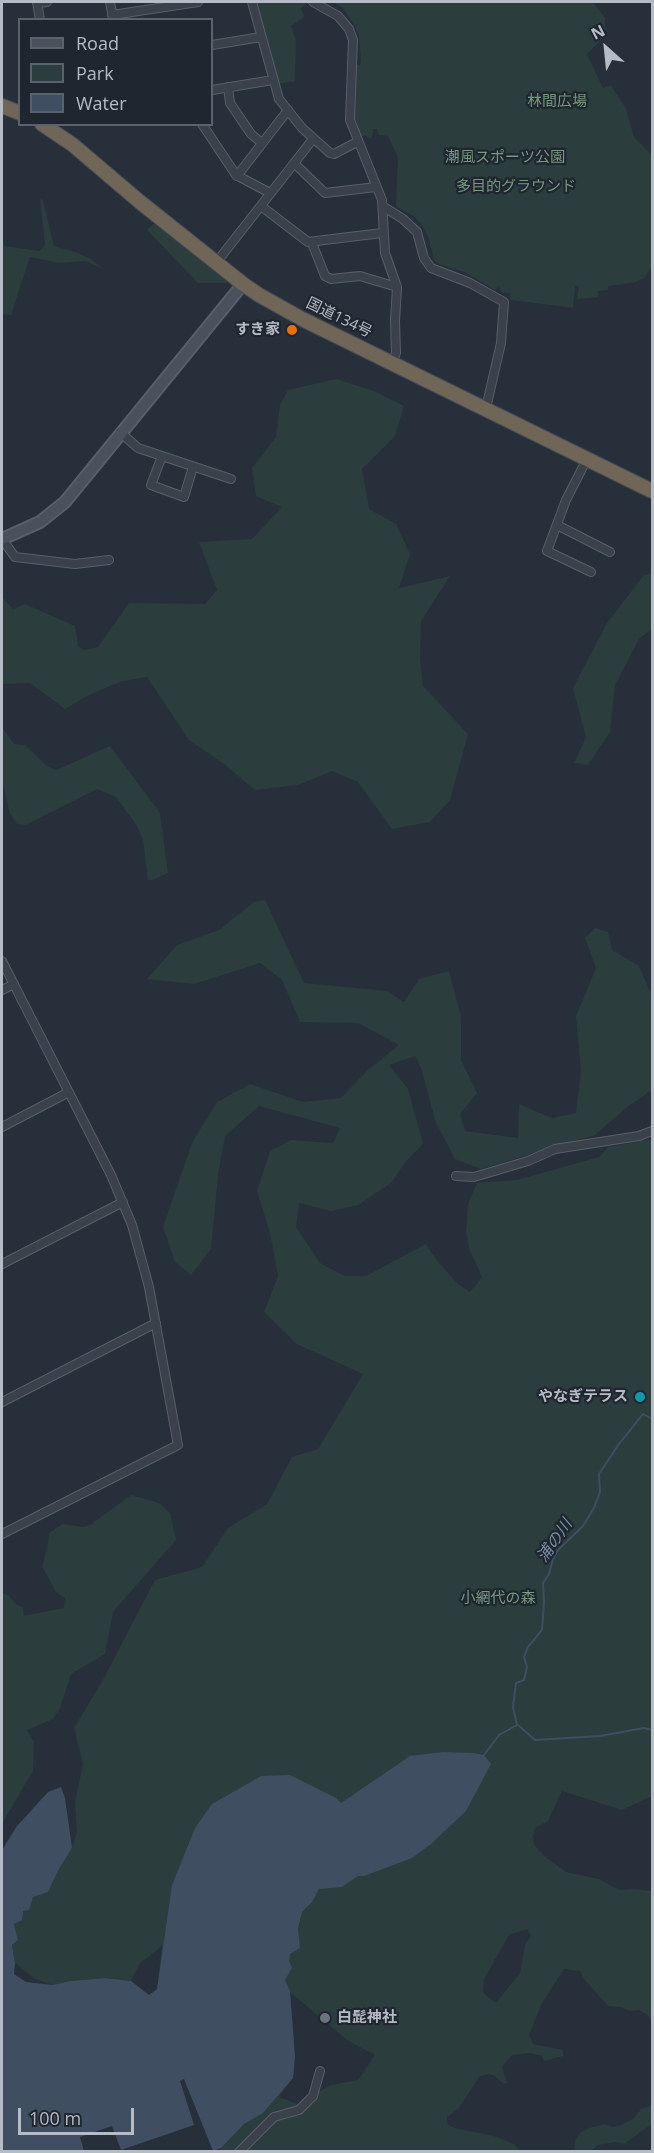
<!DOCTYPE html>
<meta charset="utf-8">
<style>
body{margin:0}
#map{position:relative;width:654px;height:2153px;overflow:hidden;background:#272f3a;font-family:"Open Sans",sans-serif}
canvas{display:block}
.frame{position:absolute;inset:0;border:3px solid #b6bcc6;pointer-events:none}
.legend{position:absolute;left:18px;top:18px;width:195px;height:108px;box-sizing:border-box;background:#1f262f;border:2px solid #5b626b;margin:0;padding:8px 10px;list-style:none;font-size:18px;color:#b6bcc6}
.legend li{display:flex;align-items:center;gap:12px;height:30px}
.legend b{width:30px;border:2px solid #5b626b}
.north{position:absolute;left:576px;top:18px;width:60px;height:60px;-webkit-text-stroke:4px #1f262f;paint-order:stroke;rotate:333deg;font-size:16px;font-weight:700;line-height:24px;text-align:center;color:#b6bcc6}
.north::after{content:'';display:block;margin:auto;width:21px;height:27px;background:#b6bcc6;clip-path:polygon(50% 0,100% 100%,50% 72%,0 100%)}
.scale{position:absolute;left:18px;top:2108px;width:116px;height:27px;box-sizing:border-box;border:3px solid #b6bcc6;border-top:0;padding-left:8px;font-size:18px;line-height:21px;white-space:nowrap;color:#b6bcc6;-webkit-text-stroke:4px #1f262f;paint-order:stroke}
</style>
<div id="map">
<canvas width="654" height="2153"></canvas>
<div class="frame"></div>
<ul class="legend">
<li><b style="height:8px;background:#49515d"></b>Road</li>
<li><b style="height:16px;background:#2c3d3d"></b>Park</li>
<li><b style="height:16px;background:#3f4e60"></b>Water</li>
</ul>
<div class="north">N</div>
<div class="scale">100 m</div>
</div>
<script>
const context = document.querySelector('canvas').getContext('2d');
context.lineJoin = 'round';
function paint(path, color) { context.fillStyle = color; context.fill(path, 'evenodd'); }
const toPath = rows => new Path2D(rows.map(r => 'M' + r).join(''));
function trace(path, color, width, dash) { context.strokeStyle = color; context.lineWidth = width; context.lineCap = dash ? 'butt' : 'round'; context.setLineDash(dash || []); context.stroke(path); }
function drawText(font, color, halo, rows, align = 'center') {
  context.font = font + ' "Open Sans","Noto Sans JP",sans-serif'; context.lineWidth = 4.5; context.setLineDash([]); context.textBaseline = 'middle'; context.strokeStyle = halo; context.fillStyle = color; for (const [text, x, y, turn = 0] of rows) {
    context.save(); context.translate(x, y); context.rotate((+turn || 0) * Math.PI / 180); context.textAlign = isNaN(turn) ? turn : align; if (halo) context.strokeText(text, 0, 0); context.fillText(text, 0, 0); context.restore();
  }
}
paint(toPath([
 [255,2,309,2,301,8,304,17,291,26,296,41,295,81,277,84],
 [337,2,593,2,605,18,605,30,601,40,587,54,603,88,611,85,626,109,634,137,652,155,652,267,644,278,636,282,608,286,608,290,598,291,598,297,577,299,579,286,575,286,573,308,511,300,510,293,501,292,499,286,495,290,465,272,441,265,434,260,428,236,422,225,415,217,396,206,398,157,388,136,379,135,377,129,373,129,372,137,369,139,366,135,360,137,355,119,357,65,360,65,361,62,359,36,355,26,343,8,336,4],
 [40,199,43,200,54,246,75,252,91,259,103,269,85,261,59,263,30,257,11,315,2,314,2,235,4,246,39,251,45,245],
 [156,222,224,277,227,283,198,283,147,230],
 [336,379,374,391,404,406,395,436,362,469,369,509,396,524,410,554,399,588,450,576,421,621,420,659,423,686,468,734,450,800,430,822,392,829,358,782,332,771,298,785,255,790,224,764,189,740,147,677,122,681,89,695,65,709,30,683,2,684,2,597,13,609,25,604,75,626,78,646,84,650,98,647,129,603,205,604,217,590,199,542,252,539,282,507,256,496,252,468,276,437,280,405,288,390],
 [652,574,652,629,639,639,615,685,610,732,588,765,574,763,586,737,573,688,607,623,644,575],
 [2,727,14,744,25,745,47,766,56,770,110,746,160,813,168,873,152,880,148,880,143,840,137,826,116,797,97,789,26,825,17,824,10,814,2,780],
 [265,900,304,983,387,991,404,1002,419,979,449,971,461,1017,461,1060,477,1093,460,1114,465,1131,518,1138,519,1104,552,1118,576,1113,581,1071,576,1016,596,968,585,938,595,928,608,932,612,950,639,966,652,996,652,1090,627,1107,595,1135,481,1169,455,1159,436,1123,421,1068,415,1056,389,1065,408,1089,423,1144,407,1160,391,1183,358,1205,331,1211,299,1203,296,1227,320,1263,345,1276,366,1276,426,1244,437,1261,458,1284,470,1292,482,1277,469,1248,466,1232,468,1204,477,1183,517,1180,599,1157,608,1147,652,1139,652,1796,622,1810,562,1791,548,1821,536,1827,533,1836,534,1845,544,1856,566,1872,599,1879,619,1890,634,1889,652,1891,652,2022,648,2015,639,2010,630,2011,620,2007,608,2006,584,1979,580,1971,564,1969,542,2003,529,2035,533,2044,563,2050,563,2056,544,2061,542,2056,530,2053,512,2055,502,2067,507,2082,504,2084,493,2075,487,2074,479,2077,459,2108,447,2117,447,2124,454,2128,494,2136,514,2144,520,2151,220,2151,230,2111,157,1989,162,1946,140,1963,131,1981,105,1978,70,1981,53,1985,35,1979,15,1963,12,1945,18,1940,14,1924,33,1897,48,1891,58,1871,72,1848,77,1831,75,1802,83,1764,74,1728,104,1678,155,1580,202,1567,228,1528,267,1504,292,1457,318,1449,363,1374,297,1344,264,1312,278,1276,270,1233,257,1191,270,1151,291,1140,333,1143,340,1128,259,1106,225,1136,218,1175,211,1249,191,1275,175,1262,163,1227,192,1143,217,1102,250,1084,303,1102,341,1098,368,1070,399,1045,358,1023,300,1022,282,980,260,963,194,984,147,979,177,945,219,930,254,902],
 [527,1929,531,1936,525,1944,520,1973,496,2003,483,1993,484,1979,509,1935],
 [290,1992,347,2040,375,2055,358,2080,331,2085,297,2104,279,2097,293,2078,295,2057],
 [131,1495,159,1503,170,1513,176,1540,113,1612,105,1654,71,1674,60,1708,53,1719,27,1730,34,1742,33,1771,2,1824,2,1593,8,1595,16,1604,23,1608,24,1616,64,1608,65,1598,56,1592,42,1566,47,1549,49,1533,62,1524,83,1527,90,1525],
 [652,2105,652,2124,624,2144,616,2142,598,2145,591,2151,574,2151,575,2141,580,2133,589,2128,605,2124,613,2127,621,2125,634,2118,641,2109]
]), '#2c3d3d');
paint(toPath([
 [443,1752,473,1753,484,1755,491,1764,466,1811,431,1844,412,1858,364,1876,358,1876,342,1887,319,1889,312,1902,302,1912,298,1928,300,1948,290,1954,289,1961,292,1968,285,1980,290,1991,295,2057,293,2078,263,2113,244,2124,221,2148,213,2151,184,2079,180,2081,194,2125,121,2150,112,2126,80,2137,84,2151,2,2151,2,1850,17,1826,48,1792,61,1787,65,1798,72,1848,58,1871,48,1892,33,1897,29,1910,23,1911,22,1920,14,1924,18,1940,12,1945,15,1963,14,1974,26,1982,53,1985,70,1981,105,1978,131,1981,149,1995,157,1989,172,1885,195,1828,212,1804,261,1776,290,1775,336,1798,341,1803,410,1756]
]), '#3f4e60');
trace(toPath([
 [518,1725,535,1740,600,1736,644,1728,652,1730],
 [484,1755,499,1735,517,1725,513,1707,516,1683,524,1680,527,1667,524,1657,528,1647,542,1630,544,1602,543,1583,549,1574,553,1559,558,1550,583,1526,594,1508,600,1492,599,1474,619,1444,643,1414,652,1419]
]), '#3f4e60', 2);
const street = toPath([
 [37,2,40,20],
 [110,2,113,18],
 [252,2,279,99,302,128,330,153,334,154,357,142],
 [313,2,338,16,349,29,353,40,350,120,382,200,385,253,397,287,395,321,396,353,392,363],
 [37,3,47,2],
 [112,15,198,2],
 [212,45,261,37],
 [228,87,230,103,251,134,262,143],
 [212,90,273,80],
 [202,124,236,175,270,193],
 [294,163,325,193,376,187],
 [237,176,288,110],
 [261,206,308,242,382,233],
 [384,207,403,219,417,232,424,258,431,268,470,283,504,302,501,343,486,408],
 [312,243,325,276,331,279,360,276,397,287],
 [216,263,313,139],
 [120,432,138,448,231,479],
 [162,456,151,485,184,497,193,467],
 [587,459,566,500,547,551,591,572],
 [557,525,610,552],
 [2,539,15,557,75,564,109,560],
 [2,961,111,1175,132,1225,149,1287,178,1445,2,1534],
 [2,990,14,984],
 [2,1127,69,1092],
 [456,1176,474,1177,528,1161,555,1149,639,1136,652,1131],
 [2,1264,123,1202],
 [2,1402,156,1323],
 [239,2152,274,2117,299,2110,313,2096,320,2071]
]);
const secondary = toPath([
 [2,539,40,522,65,502,243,284]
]);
const highway = toPath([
 [2,106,20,113],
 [42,124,73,145,140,202,243,284,259,295,302,319,652,491]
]);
trace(street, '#585f68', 10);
trace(secondary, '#585f68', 14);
trace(highway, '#454c55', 16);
trace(street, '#3a414a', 8);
trace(secondary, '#49515d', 10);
trace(highway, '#6f6658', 14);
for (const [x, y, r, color] of [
 [292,330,6,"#e8710a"],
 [640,1397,6,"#0f9aa8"],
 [325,2018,6,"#6b7280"]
]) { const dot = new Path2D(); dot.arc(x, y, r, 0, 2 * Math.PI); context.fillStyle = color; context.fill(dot); trace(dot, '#1f262f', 2); }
drawText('15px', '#77997e', '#1f262f', [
 ["林間広場",557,102],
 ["潮風スポーツ公園",505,158],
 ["多目的グラウンド",516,187],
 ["小網代の森",498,1599]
]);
drawText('15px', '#b6bcc6', '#1f262f', [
 ["国道134号",339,318,26]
]);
drawText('bold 15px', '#b6bcc6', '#1f262f', [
 ["すき家",280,330],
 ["やなぎテラス",628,1397],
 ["白髭神社",337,2018,"left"]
], 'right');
drawText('italic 16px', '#7b8ea5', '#1f262f', [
 ["浦の川",555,1541,-55]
]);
</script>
